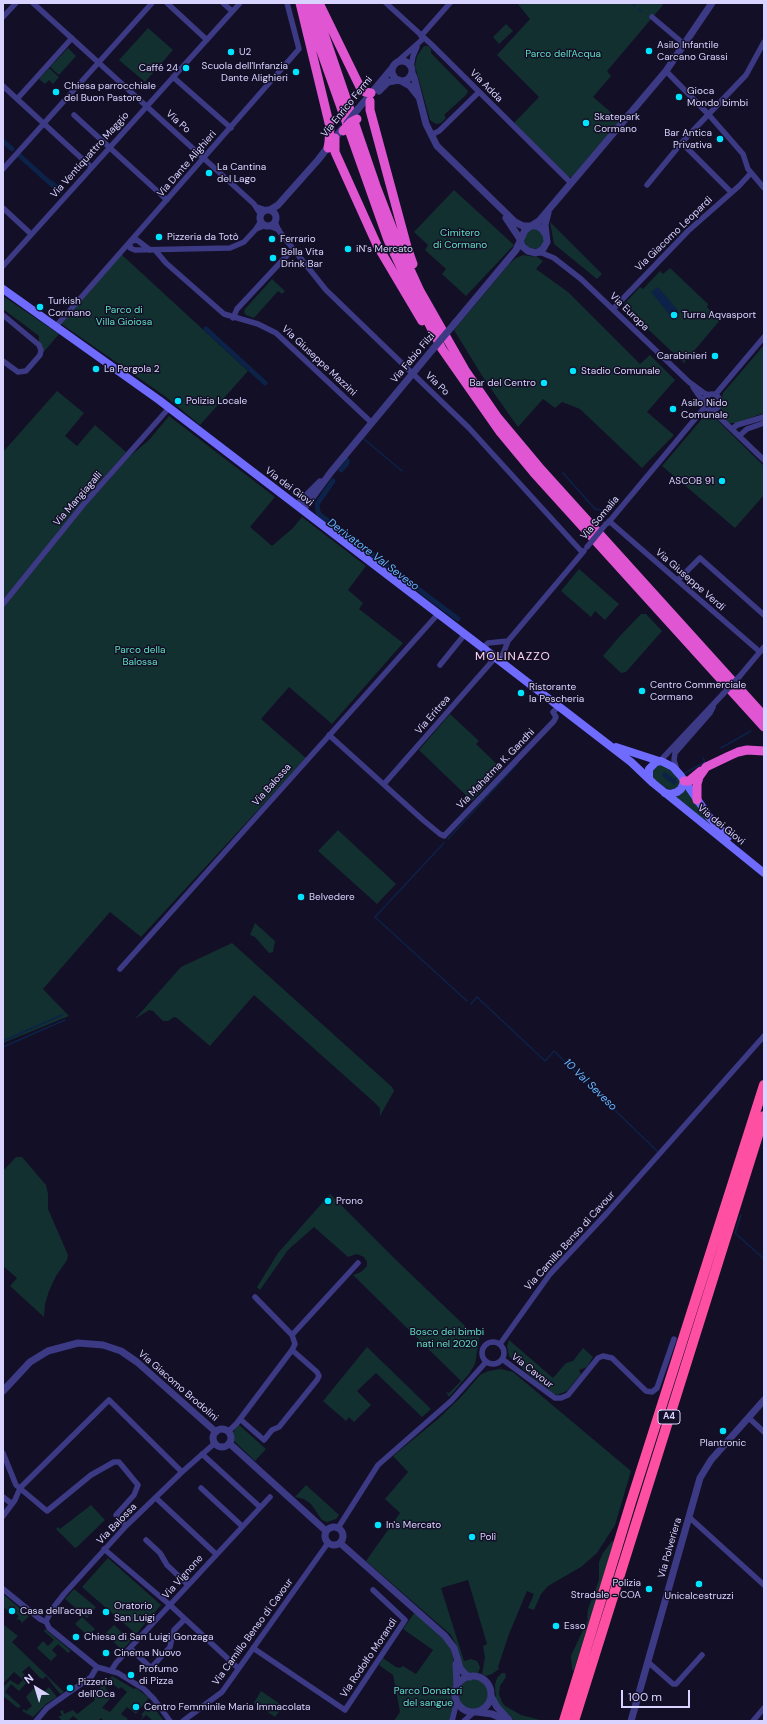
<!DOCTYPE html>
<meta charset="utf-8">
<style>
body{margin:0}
#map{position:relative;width:767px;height:1724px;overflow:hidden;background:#130f26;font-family:"DM Sans",sans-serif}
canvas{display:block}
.frame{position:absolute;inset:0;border:4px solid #d9d4ff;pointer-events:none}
.north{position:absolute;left:16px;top:1668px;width:40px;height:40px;-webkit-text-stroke:3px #130f26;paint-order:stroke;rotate:322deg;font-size:11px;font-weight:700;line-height:16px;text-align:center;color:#d9d4ff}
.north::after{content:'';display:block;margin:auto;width:14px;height:18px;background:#d9d4ff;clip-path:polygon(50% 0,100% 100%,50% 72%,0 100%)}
.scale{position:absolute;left:621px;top:1690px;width:69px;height:18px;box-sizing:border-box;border:2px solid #d9d4ff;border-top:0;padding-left:5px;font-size:12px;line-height:14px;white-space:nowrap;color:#d9d4ff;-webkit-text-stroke:3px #130f26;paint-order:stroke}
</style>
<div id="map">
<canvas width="767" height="1724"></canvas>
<div class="frame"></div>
<div class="north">N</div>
<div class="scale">100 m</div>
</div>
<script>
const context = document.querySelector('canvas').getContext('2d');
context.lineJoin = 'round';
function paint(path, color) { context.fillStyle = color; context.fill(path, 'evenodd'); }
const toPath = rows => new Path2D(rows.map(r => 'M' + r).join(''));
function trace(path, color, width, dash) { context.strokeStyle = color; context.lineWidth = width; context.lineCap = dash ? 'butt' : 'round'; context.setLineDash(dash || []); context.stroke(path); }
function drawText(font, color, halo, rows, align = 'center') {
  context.font = font + ' "DM Sans",sans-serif'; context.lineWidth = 3; context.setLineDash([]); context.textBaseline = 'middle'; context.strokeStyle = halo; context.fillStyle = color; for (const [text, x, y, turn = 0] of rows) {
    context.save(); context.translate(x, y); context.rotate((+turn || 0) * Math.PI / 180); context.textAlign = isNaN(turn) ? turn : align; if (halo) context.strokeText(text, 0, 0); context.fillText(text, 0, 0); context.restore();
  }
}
paint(toPath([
 [517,3,661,3,663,5,607,71,611,76,593,97,620,120,572,177,567,177,514,123,539,97,497,55,530,19],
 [506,24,513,31,499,44,493,37],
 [148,28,173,50,145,82,119,60],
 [424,46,428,46,431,49,431,53,468,91,466,95,444,115,446,118,441,123,436,124,430,120,415,66,417,56],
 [68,48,76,56,59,75,50,67],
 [49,68,59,77,53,84,49,80,45,84,39,79],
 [454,190,514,245,466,296,442,274,446,269,425,250,428,245,414,232],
 [550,222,602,274,597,279,554,244],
 '524 239a10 10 0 1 1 20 0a10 10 0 1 1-20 0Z',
 [121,254,248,371,200,425,166,397,60,323],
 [523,255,537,257,543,261,536,269,568,292,640,364,650,355,675,380,647,412,674,435,642,468,580,409,562,402,555,408,543,399,518,427,484,379,454,330,509,264,516,258],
 [670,268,708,304,707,307,720,320,684,363,634,316,624,304,640,287,643,289,660,271,663,274],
 [272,279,285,291,282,294,278,291,254,318,246,315,244,312,245,309],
 [3,296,59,334,42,354,43,348,39,342,39,336,3,309],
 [764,345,764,413,736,423,728,423,720,410,722,405,722,397,723,393],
 [57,391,84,413,65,436,77,446,95,425,126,452,86,498,3,600,3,452],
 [706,414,711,414,764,466,764,495,735,528,662,466],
 [169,416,275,497,250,527,272,546,293,528,302,517,366,566,348,590,363,603,359,609,403,643,332,724,289,687,261,719,306,758,141,937,110,912,43,989,69,1016,3,1043,3,607,80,512,130,456,149,440],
 [579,569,619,604,605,620,595,611,591,617,561,591],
 [641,614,646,614,662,631,626,672,621,673,603,656,619,637],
 [450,714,479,741,476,744,502,769,472,801,419,750],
 [660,764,675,773,680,780,680,783,676,788,669,790,666,788,655,780,652,776,652,769],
 [686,788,711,824,709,826,674,797],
 [338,830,396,884,377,904,318,851],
 [255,923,275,941,273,952,269,953,255,937,250,935],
 [232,943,392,1087,394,1091,380,1116,380,1108,375,1103,254,995,210,1046,177,1018,174,1017,168,1021,163,1021,153,1011,149,1010,135,1019,181,967],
 [16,1157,22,1157,46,1185,48,1194,48,1209,68,1255,67,1260,56,1276,49,1291,45,1304,44,1317,10,1286,17,1278,3,1266,3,1171],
 [330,1194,395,1259,466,1327,472,1332,480,1334,475,1364,469,1374,449,1397,446,1392,449,1393,461,1381,353,1275,361,1272,367,1266,367,1262,364,1257,357,1254,348,1257,314,1227,288,1250,260,1290,257,1287,278,1253],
 [509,1340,553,1378,566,1363,573,1361,583,1348,593,1357,587,1367,579,1370,581,1374,567,1391,557,1395,551,1393,513,1361,509,1356,507,1346],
 [367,1347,431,1409,422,1417,376,1373,357,1391,371,1405,354,1422,349,1417,346,1421,323,1401],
 [501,1369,513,1372,631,1471,615,1525,597,1553,581,1567,548,1586,541,1594,534,1610,528,1608,534,1594,527,1591,509,1634,498,1667,499,1669,492,1674,486,1676,482,1674,485,1657,483,1646,487,1644,468,1580,441,1588,464,1661,471,1659,477,1661,480,1667,478,1674,465,1672,460,1660,455,1643,451,1635,366,1561,400,1513,385,1499,408,1472,393,1456,438,1419,461,1397,480,1375,488,1371],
 [238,1424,266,1449,255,1461,233,1440,232,1435],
 [306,1485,337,1513,339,1515,336,1519,327,1522,322,1520,311,1504,304,1499,295,1497],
 [91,1505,105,1520,77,1547,75,1548,56,1529,58,1527,60,1529],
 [612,1541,614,1542,574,1670,572,1670,571,1656,588,1619,587,1618,588,1609,599,1580,599,1562,603,1553],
 [108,1558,161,1605,136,1634,82,1587],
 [74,1589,96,1607,87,1618,65,1599],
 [4,1595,29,1616,20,1625,22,1622,18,1619,15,1621,19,1616,13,1612,14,1610,12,1608,9,1612,3,1607],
 [415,1612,443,1638,451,1649,456,1672,453,1696,454,1702,451,1721,394,1721,400,1712,393,1675,379,1665,383,1658,396,1667,400,1668,403,1666,416,1674,433,1650,403,1629],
 [82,1617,95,1629,89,1637,75,1624],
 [3,1624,18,1636,12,1642,64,1692,60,1694,46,1676,43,1679,39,1677,29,1666,22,1672,29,1680,19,1691,11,1684,5,1692,21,1706,18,1708,3,1696,3,1687,10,1680,18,1685,23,1680,14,1672,3,1684],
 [114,1625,131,1641,122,1650,105,1634],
 [45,1629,71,1651,68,1653,58,1644,52,1650,57,1655,51,1661,37,1648,43,1641,48,1646,54,1640,44,1631],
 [502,1673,505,1673,506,1677,500,1686,499,1694,502,1702,505,1706,521,1715,544,1721,515,1721,502,1709,496,1701,495,1684,497,1678],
 [112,1676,134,1689,136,1688,149,1698,136,1714,127,1707,121,1714,128,1719,126,1721,104,1721,101,1718,98,1721,79,1721,73,1716,68,1721,62,1721,58,1716,62,1716,60,1711,63,1710,64,1714,73,1710,77,1714,95,1700,92,1696],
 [110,1682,119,1689,121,1687,127,1692,110,1712,102,1708,113,1695,105,1688],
 '458 1694a15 15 0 1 1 30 0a15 15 0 1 1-30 0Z',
 [36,1686,43,1693,49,1687,57,1697,46,1704,33,1717,22,1711,24,1709,26,1711,32,1706,26,1697],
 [261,1691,283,1706,275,1717,254,1703],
 [152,1702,154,1708,164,1721,153,1721,146,1715,140,1721,143,1716,141,1715]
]), '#12302f');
paint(toPath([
 [658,287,680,313,673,319,651,292]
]), '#0c2248');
trace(toPath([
 [632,3,635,6],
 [638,9,642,12],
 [50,183,52,181,62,189],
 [364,439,402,471],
 [563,473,595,509,601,510],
 [721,748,751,731],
 [685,773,705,762,703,758],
 [673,781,677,777],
 [448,839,518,763],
 [444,843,375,917,467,1001],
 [471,1004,477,997,545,1061,554,1051,657,1151],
 [3,1041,62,1015],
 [3,1047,65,1020],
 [741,1215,735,1233,764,1259]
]), '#0c2248', 1.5);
trace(toPath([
 [3,141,12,149],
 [20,156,60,192],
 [206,329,265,383],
 [341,470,347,463,347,460],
 [333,481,317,504,318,512,320,515,458,619],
 [665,775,674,782]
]), '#0c2248', 5);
trace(toPath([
 [33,3,254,204,261,215],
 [167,3,207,40],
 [223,3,232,11],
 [386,3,431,44,571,183],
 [3,17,16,3],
 [652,17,684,44],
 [421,36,450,3],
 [397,62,424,38],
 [411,67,413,56,417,47],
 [666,71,709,115,743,154,748,169,764,188],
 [173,77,231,128],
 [3,86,91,167],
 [17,99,72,38],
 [74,115,167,200],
 [431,135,439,131,479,92],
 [682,143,731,192],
 [3,169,152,3],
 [647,185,684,140,746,75,764,42],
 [257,207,266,210],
 [3,208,31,234],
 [275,222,279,231,326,290,469,428,582,552],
 [270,226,279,230],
 [256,229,266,225],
 [132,241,137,240,150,250],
 [130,243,130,248,135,250,230,248,244,242,256,229,261,221],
 [155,250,166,263,224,314,258,324,276,333,372,423],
 [536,253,542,253,554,258,581,279,689,382,704,393,709,395],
 [3,266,240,3],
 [613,309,688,231,739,186,751,173],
 [3,315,39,345,41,350,40,355,26,371,18,372,3,361],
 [233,318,237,309,293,249],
 [56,326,299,49,287,3],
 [693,387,704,403],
 '704 402a8 8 0 1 1 16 0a8 8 0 1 1-16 0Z',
 [715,395,764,337],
 [708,409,718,416,764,460],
 [732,429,737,425,764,417],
 [739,436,747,429,764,423],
 [609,521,760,652],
 [608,523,705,407],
 [678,580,700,558,764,615],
 [3,604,83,505,169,408],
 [483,648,488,643,508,641],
 [497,659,503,654,508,641,584,551],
 [440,665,465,634],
 [739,677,764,647],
 [329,735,423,820,440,834,444,836,554,721,556,717,553,712,559,706],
 [660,761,723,694],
 [677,770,674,760,675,753,710,713,713,707],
 [384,784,495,658],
 [120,969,438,614],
 [292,1335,358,1263],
 '482 1353a11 11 0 1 1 22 0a11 11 0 1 1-22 0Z',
 [500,1344,550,1274,607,1213,764,1036],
 [502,1359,555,1398,561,1398,568,1395,598,1358,603,1356,612,1358,646,1391,652,1392,657,1388,674,1339],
 [749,1418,764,1432],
 [240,1419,264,1440,272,1430,279,1427,317,1380,319,1376,317,1372,292,1350],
 [228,1432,237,1423,292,1350,295,1344,292,1335,255,1297],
 [3,1453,16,1485,47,1511,91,1475,114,1462,119,1462,138,1485,134,1495,116,1515,126,1526],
 [202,1454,260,1507],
 [20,1488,109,1400,182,1472],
 [201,1488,242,1526],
 [3,1497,12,1504],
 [156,1498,216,1554],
 [3,1516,15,1500,20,1488],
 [689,1517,764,1585],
 [338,1528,378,1465,451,1401,486,1362],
 [146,1540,160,1553,167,1565,188,1585],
 [104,1549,170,1605,238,1668],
 [3,1589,40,1619,46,1622],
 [130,1648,151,1668,170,1647,174,1630,185,1619],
 [253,1648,345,1710,405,1620,373,1590],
 [648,1662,673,1684,676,1684,702,1655],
 [111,1671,116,1663,270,1497],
 [36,1721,47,1708,91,1677,97,1667],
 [170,1721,154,1699,144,1689,118,1673,97,1667,49,1628,46,1621,53,1608,64,1594,126,1526,182,1472,215,1443],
 [183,1721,222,1692,328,1543],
 [452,1721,457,1701],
 [464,1721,474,1712],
 [753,1721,764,1708]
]), '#3d3a85', 5.5);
trace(toPath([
 '392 71a10 10 0 1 1 20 0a10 10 0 1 1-20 0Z',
 [412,73,414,77,426,124,437,146,515,222,523,226,531,226],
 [401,81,410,86,418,96],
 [379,91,388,82,399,80],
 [358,109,393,67],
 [270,210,278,205,318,160,342,129],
 '260 218a8 8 0 1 1 16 0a8 8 0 1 1-16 0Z',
 [506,218,520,239],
 [531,226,539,221,550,208,666,71,712,3],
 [520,239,522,246,528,251,536,253,543,249,547,242,545,225,548,213],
 [455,323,516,250,525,230,531,226,537,226,542,229,546,235],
 [297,505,320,482],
 [303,510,331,472,433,349],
 [3,1391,30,1362,48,1351,78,1343,103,1345,121,1351,137,1362,216,1432],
 '213 1438a9 9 0 1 1 18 0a9 9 0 1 1-18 0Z',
 [229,1443,326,1531],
 '325 1536a9 9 0 1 1 18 0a9 9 0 1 1-18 0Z',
 [340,1543,445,1636,454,1648,460,1668,465,1674,470,1677],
 [456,1664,457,1687],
 '455 1694a18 18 0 1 1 36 0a18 18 0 1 1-36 0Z',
 [491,1696,497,1707,509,1720],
 [477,1712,492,1714,507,1721],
 [631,1721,700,1478,711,1460,764,1400]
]), '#3d3a85', 7);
trace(toPath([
 [3,289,159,400,483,648,631,762,653,783,764,873],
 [616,747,659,761],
 [649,779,649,769,656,762,661,761,673,767,681,776,710,818,728,837],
 [665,793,670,794,677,792,681,789,684,782]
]), '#6f6bff', 8);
trace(toPath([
 [300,3,330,127,329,142,328,148],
 [304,3,388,240,412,291,442,349,500,432,534,473,764,727],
 [312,3,319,19,376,186,398,243,420,291,465,370,498,418,539,467,764,716],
 [319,3,361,89,365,92,371,93],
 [370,101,370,110,407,247,413,264],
 [335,138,335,152,377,245,422,321],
 [684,781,689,781,701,771],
 [697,800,697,784,699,777,706,767,729,756,738,752,747,750,764,751]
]), '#e055d1', 9);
trace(toPath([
 [564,1721,631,1502,764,1085],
 [574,1721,764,1116]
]), '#ff4fa3', 10);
trace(toPath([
 [587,547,606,524],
 [723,694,739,677]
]), '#3d3a85', 5.5);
trace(toPath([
 [347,123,358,109],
 [433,349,455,323]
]), '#3d3a85', 7);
trace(toPath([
 [343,131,351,122,357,119]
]), '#e055d1', 9);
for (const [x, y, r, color] of [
 [649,51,4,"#00e5ff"],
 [231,52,4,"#00e5ff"],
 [186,68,4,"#00e5ff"],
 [296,72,4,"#00e5ff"],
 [56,92,4,"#00e5ff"],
 [679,97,4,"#00e5ff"],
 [586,123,4,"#00e5ff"],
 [720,139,4,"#00e5ff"],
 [209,173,4,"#00e5ff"],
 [159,237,4,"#00e5ff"],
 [272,239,4,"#00e5ff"],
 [348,249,4,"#00e5ff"],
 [273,258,4,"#00e5ff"],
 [40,307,4,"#00e5ff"],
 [674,315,4,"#00e5ff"],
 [715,356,4,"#00e5ff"],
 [96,369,4,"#00e5ff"],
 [573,371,4,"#00e5ff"],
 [544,383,4,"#00e5ff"],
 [178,401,4,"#00e5ff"],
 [673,409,4,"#00e5ff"],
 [722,481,4,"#00e5ff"],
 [642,691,4,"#00e5ff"],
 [521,693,4,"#00e5ff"],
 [301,897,4,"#00e5ff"],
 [328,1201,4,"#00e5ff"],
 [723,1431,4,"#00e5ff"],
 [378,1525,4,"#00e5ff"],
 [472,1537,4,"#00e5ff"],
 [699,1584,4,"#00e5ff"],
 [649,1589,4,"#00e5ff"],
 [12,1611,4,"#00e5ff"],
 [106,1612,4,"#00e5ff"],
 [556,1626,4,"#00e5ff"],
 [76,1637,4,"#00e5ff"],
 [106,1653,4,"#00e5ff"],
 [131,1675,4,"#00e5ff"],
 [70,1688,4,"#00e5ff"],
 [136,1707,4,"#00e5ff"]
]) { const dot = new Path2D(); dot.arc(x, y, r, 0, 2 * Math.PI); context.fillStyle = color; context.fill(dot); trace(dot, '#130f26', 1.5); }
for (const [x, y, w] of [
 [669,1417,22]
]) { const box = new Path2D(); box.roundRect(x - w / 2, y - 7, w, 14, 3); context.fillStyle = '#130f26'; context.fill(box); trace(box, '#d9d4ff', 1); }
drawText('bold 9px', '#d9d4ff', null, [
 ["A4",669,1417]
]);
drawText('10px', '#d9d4ff', '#130f26', [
 ["Asilo Infantile",657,45],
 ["Carcano Grassi",657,57],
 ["U2",239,52],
 ["Scuola dell'Infanzia",288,66,"right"],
 ["Dante Alighieri",288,78,"right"],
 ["Caffé 24",178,68,"right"],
 ["Chiesa parrocchiale",64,86],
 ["del Buon Pastore",64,98],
 ["Gioca",687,91],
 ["Mondo bimbi",687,103],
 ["Skatepark",594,117],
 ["Cormano",594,129],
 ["Bar Antica",712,133,"right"],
 ["Privativa",712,145,"right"],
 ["La Cantina",217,167],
 ["del Lago",217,179],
 ["Pizzeria da Totò",167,237],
 ["Ferrario",280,239],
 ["iN's Mercato",356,249],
 ["Bella Vita",281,252],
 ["Drink Bar",281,264],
 ["Turkish",48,301],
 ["Cormano",48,313],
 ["Turra Aqvasport",682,315],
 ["Carabinieri",707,356,"right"],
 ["La Pergola 2",104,369],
 ["Stadio Comunale",581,371],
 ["Bar del Centro",536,383,"right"],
 ["Polizia Locale",186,401],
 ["Asilo Nido",681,403],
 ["Comunale",681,415],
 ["ASCOB 91",714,481,"right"],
 ["Centro Commerciale",650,685],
 ["Cormano",650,697],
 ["Ristorante",529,687],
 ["la Pescheria",529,699],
 ["Belvedere",309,897],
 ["Prono",336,1201],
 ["Plantronic",723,1443,"center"],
 ["In's Mercato",386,1525],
 ["Polì",480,1537],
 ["Polizia",641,1583,"right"],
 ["Stradale - COA",641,1595,"right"],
 ["Unicalcestruzzi",699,1596,"center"],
 ["Oratorio",114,1606],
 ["San Luigi",114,1618],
 ["Casa dell'acqua",20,1611],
 ["Esso",564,1626],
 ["Chiesa di San Luigi Gonzaga",84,1637],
 ["Cinema Nuovo",114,1653],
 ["Profumo",139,1669],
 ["di Pizza",139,1681],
 ["Pizzeria",78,1682],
 ["dell'Oca",78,1694],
 ["Centro Femminile Maria Immacolata",144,1707]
], 'left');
drawText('10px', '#5fe0c0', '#130f26', [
 ["Parco dell'Acqua",563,54],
 ["Cimitero",460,233],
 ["di Cormano",460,245],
 ["Parco di",124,310],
 ["Villa Gioiosa",124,322],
 ["Parco della",140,650],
 ["Balossa",140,662],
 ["Bosco dei bimbi",447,1332],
 ["nati nel 2020",447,1344],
 ["Parco Donatori",428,1691],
 ["del sangue",428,1703]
]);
drawText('10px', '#d9d4ff', '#130f26', [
 ["Via Adda",486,86,45],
 ["Via Enrico Fermi",347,107,-51],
 ["Via Po",178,122,42],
 ["Via Ventiquattro Maggio",90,155,-48],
 ["Via Dante Alighieri",187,164,-49],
 ["Via Giacomo Leopardi",674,234,-44],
 ["Via Europa",629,312,44],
 ["Via Fabio Filzi",413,358,-50],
 ["Via Giuseppe Mazzini",319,361,43],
 ["Via Po",437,384,44],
 ["Via dei Giovi",289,487,37],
 ["Via Mangiagalli",78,499,-49],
 ["Via Somalia",600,518,-50],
 ["Via Giuseppe Verdi",690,580,41],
 ["Via Eritrea",433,715,-49],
 ["Via Mahatma K. Gandhi",496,769,-46],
 ["Via Balossa",272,785,-48],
 ["Via dei Giovi",721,825,39],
 ["Via Camillo Benso di Cavour",570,1241,-48],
 ["Via Cavour",532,1371,38],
 ["Via Giacomo Brodolini",178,1386,41],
 ["Via Balossa",117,1524,-46],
 ["Via Polveriera",670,1548,-74],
 ["Via Vignone",183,1577,-48],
 ["Via Camillo Benso di Cavour",253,1632,-54],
 ["Via Rodolfo Morandi",369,1658,-56]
]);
drawText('italic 11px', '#62b6ff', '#130f26', [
 ["Derivatore Val Seveso",373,555,37],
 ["10 Val Seveso",590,1085,44]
]);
context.letterSpacing = '1px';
drawText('12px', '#ffd6f0', '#130f26', [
 ["MOLINAZZO",513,657]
]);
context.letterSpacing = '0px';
</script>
